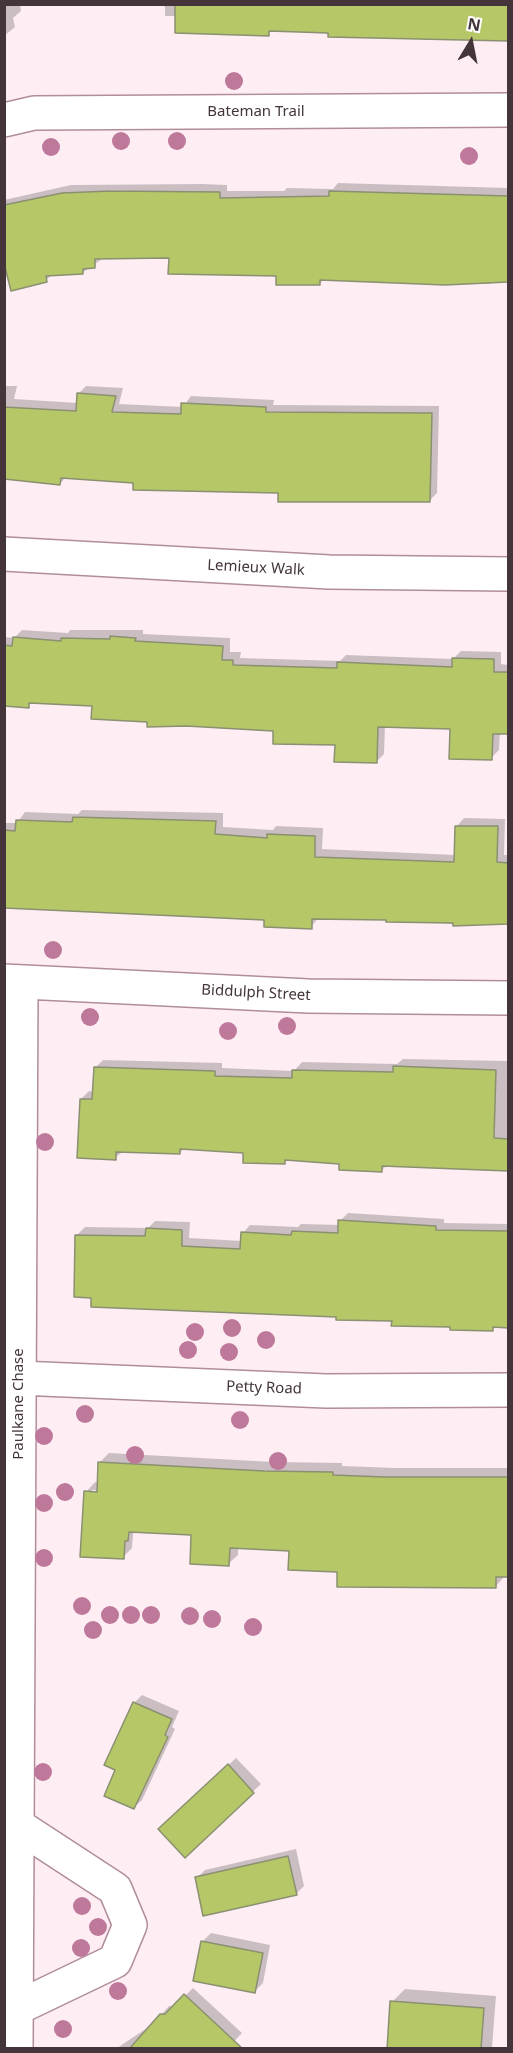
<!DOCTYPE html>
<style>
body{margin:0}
#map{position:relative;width:513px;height:2053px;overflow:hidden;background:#feeef3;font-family:"Noto Sans",sans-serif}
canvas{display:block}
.frame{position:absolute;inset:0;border:6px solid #43353a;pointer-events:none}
.north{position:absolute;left:441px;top:12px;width:60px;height:60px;-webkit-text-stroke:4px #fff;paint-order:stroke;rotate:10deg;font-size:16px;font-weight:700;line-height:24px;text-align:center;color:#43353a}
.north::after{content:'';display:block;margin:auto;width:21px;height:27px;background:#43353a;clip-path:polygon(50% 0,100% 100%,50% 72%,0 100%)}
</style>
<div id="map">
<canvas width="513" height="2053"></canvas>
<div class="frame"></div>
<div class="north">N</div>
</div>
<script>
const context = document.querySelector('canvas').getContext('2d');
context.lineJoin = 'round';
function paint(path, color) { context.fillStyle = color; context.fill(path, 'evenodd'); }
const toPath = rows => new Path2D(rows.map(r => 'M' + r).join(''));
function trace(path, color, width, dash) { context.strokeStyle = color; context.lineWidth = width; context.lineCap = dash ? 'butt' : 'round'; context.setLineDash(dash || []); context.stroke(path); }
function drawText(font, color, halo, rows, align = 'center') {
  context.font = font + ' "Noto Sans",sans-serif'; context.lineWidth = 5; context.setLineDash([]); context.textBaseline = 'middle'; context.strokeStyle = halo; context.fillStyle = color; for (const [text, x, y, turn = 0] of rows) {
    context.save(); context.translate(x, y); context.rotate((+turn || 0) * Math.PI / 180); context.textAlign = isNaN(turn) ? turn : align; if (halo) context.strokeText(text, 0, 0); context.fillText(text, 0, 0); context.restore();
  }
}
paint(toPath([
 [4,4,20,4,21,11,13,18,15,27,4,36],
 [162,4,508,4,508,39,274,29,268,34,177,16,165,16,165,7],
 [338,183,508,188,508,281,492,281,489,284,324,279,319,284,171,257,102,259,82,273,53,274,46,280,9,275,4,277,4,200,71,185,202,184,227,185,227,191,284,191,287,188,333,189],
 [4,386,17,386,14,399,78,403,78,394,86,386,123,388,119,404,183,407,191,396,274,400,273,405,439,406,437,493,429,501,66,477,60,484,4,478],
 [22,630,68,633,70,630,143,630,143,634,230,638,230,652,241,652,240,658,340,661,346,655,453,659,461,651,501,652,501,664,508,665,508,732,500,732,499,750,491,758,452,727,385,725,384,754,376,762,336,743,275,729,149,720,93,705,33,702,28,706,4,705,4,637,14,638],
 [82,810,223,813,223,827,273,830,276,826,323,828,322,849,456,855,457,826,464,818,505,819,504,855,508,855,508,923,454,924,388,918,319,917,311,927,266,918,204,914,201,917,172,916,4,905,4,823,17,823,25,812,78,814],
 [403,1059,508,1061,508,1168,387,1165,382,1170,341,1162,288,1159,284,1163,245,1151,184,1148,180,1153,123,1151,115,1158,81,1099,89,1091,94,1092,95,1068,103,1060,222,1063,222,1068,294,1071,302,1062,397,1064],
 [348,1213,444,1219,444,1223,508,1224,508,1327,495,1326,492,1330,93,1297,77,1235,85,1227,148,1228,155,1221,190,1222,189,1238,242,1241,243,1233,250,1225,298,1227,301,1224,340,1225,340,1221],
 [109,1453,274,1462,342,1463,342,1466,396,1468,508,1468,508,1576,505,1576,495,1587,339,1571,290,1550,238,1547,238,1555,228,1564,193,1533,136,1531,133,1534,132,1548,123,1557,86,1492,95,1482,99,1483,99,1463],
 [92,1490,104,1491,92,1493],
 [142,1695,179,1711,172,1727,175,1729,142,1800,134,1807,117,1769,134,1703],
 [236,1758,261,1784,185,1855,168,1821],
 [296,1849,304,1886,296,1894,197,1878,205,1870],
 [211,1933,270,1945,263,1983,255,1991,195,1980,203,1941],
 [193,1988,242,2033,228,2048,117,2048,153,2024,169,2006,174,2007],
 [405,1989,496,1996,492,2048,388,2048,392,2002]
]), '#0003');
const building = toPath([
 [175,4,508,4,508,41,328,37,328,33,269,31,269,36,175,33,175,4],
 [110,191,220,192,220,198,329,196,329,191,508,196,508,282,445,285,320,280,320,285,276,285,276,276,168,274,169,258,95,259,95,268,83,269,83,274,46,276,47,282,11,291,4,263,4,205,62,193,110,191],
 [77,393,116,396,112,412,181,414,181,403,266,407,266,412,432,413,430,502,278,502,278,493,133,490,133,483,61,478,60,485,4,479,4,407,76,411,77,393],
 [110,636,136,638,135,641,223,646,222,660,233,660,233,665,337,668,337,662,452,667,452,658,494,659,494,672,508,672,508,734,493,734,492,760,449,759,450,729,378,727,377,763,334,762,335,745,273,744,273,731,186,726,147,727,147,722,91,719,92,706,29,703,29,708,4,706,4,645,12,646,13,637,61,641,61,638,110,639,110,636],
 [73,817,216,821,215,834,267,838,267,834,315,836,315,857,454,862,455,826,498,826,497,862,508,863,508,924,453,926,453,923,386,922,386,920,312,919,312,929,264,927,264,920,4,908,4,830,15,831,16,820,72,822,73,817],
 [393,1066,496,1070,494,1138,508,1139,508,1171,382,1166,382,1172,339,1170,339,1164,285,1160,285,1164,243,1163,243,1153,180,1149,180,1154,116,1152,116,1160,77,1158,80,1099,92,1099,94,1067,215,1071,215,1076,292,1078,292,1070,393,1072,393,1066],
 [338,1220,436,1226,436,1230,508,1231,508,1328,493,1327,493,1331,450,1330,450,1327,391,1326,392,1321,336,1320,336,1317,91,1307,91,1298,74,1297,75,1235,145,1236,146,1228,182,1230,182,1246,240,1249,241,1232,291,1235,292,1231,338,1233,338,1220],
 [98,1462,264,1471,333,1472,333,1475,385,1477,508,1477,508,1577,496,1577,496,1588,337,1587,337,1572,288,1570,289,1551,230,1548,229,1566,190,1564,191,1535,129,1532,128,1541,125,1541,124,1559,80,1557,84,1491,97,1492,98,1462],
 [133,1702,172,1719,165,1735,168,1737,134,1809,104,1796,115,1770,104,1765,133,1702],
 [228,1764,254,1793,185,1858,158,1829,228,1764],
 [288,1856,297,1895,203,1916,195,1877,288,1856],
 [201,1941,263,1953,255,1993,193,1981,201,1941],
 [184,1994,243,2049,129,2049,160,2014,165,2014,184,1994],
 [390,2001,484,2008,481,2049,387,2049,390,2001]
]);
paint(building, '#b6c767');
trace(building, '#8a9071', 1.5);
const minor = toPath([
 [4,554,329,572,508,574],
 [4,981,308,996,508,998],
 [19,1378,326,1391,508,1390],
 [17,2008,115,1961,130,1925,115,1889,17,1825],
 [16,2048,21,982]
]);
const tertiary = toPath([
 [4,120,34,113,508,110]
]);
trace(minor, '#b08d99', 36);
trace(tertiary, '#b08d99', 36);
trace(minor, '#fff', 33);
trace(tertiary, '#fff', 33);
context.fillStyle = '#bd789a';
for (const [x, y] of [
 [234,81],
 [121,141],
 [177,141],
 [51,147],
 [469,156],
 [53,950],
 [90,1017],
 [287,1026],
 [228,1031],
 [45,1142],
 [232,1328],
 [195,1332],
 [266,1340],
 [188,1350],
 [229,1352],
 [85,1414],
 [240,1420],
 [44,1436],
 [135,1455],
 [278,1461],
 [65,1492],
 [44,1503],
 [44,1558],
 [82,1606],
 [110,1615],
 [131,1615],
 [151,1615],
 [190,1616],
 [212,1619],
 [253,1627],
 [93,1630],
 [43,1772],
 [82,1906],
 [98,1927],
 [81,1948],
 [118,1991],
 [63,2029]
]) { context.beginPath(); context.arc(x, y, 9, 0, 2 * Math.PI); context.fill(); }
drawText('15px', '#43353a', '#fff', [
 ["Bateman Trail",256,112],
 ["Lemieux Walk",256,568,3],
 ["Biddulph Street",256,993,3],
 ["Petty Road",264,1388,2],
 ["Paulkane Chase",19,1404,-90]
]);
</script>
